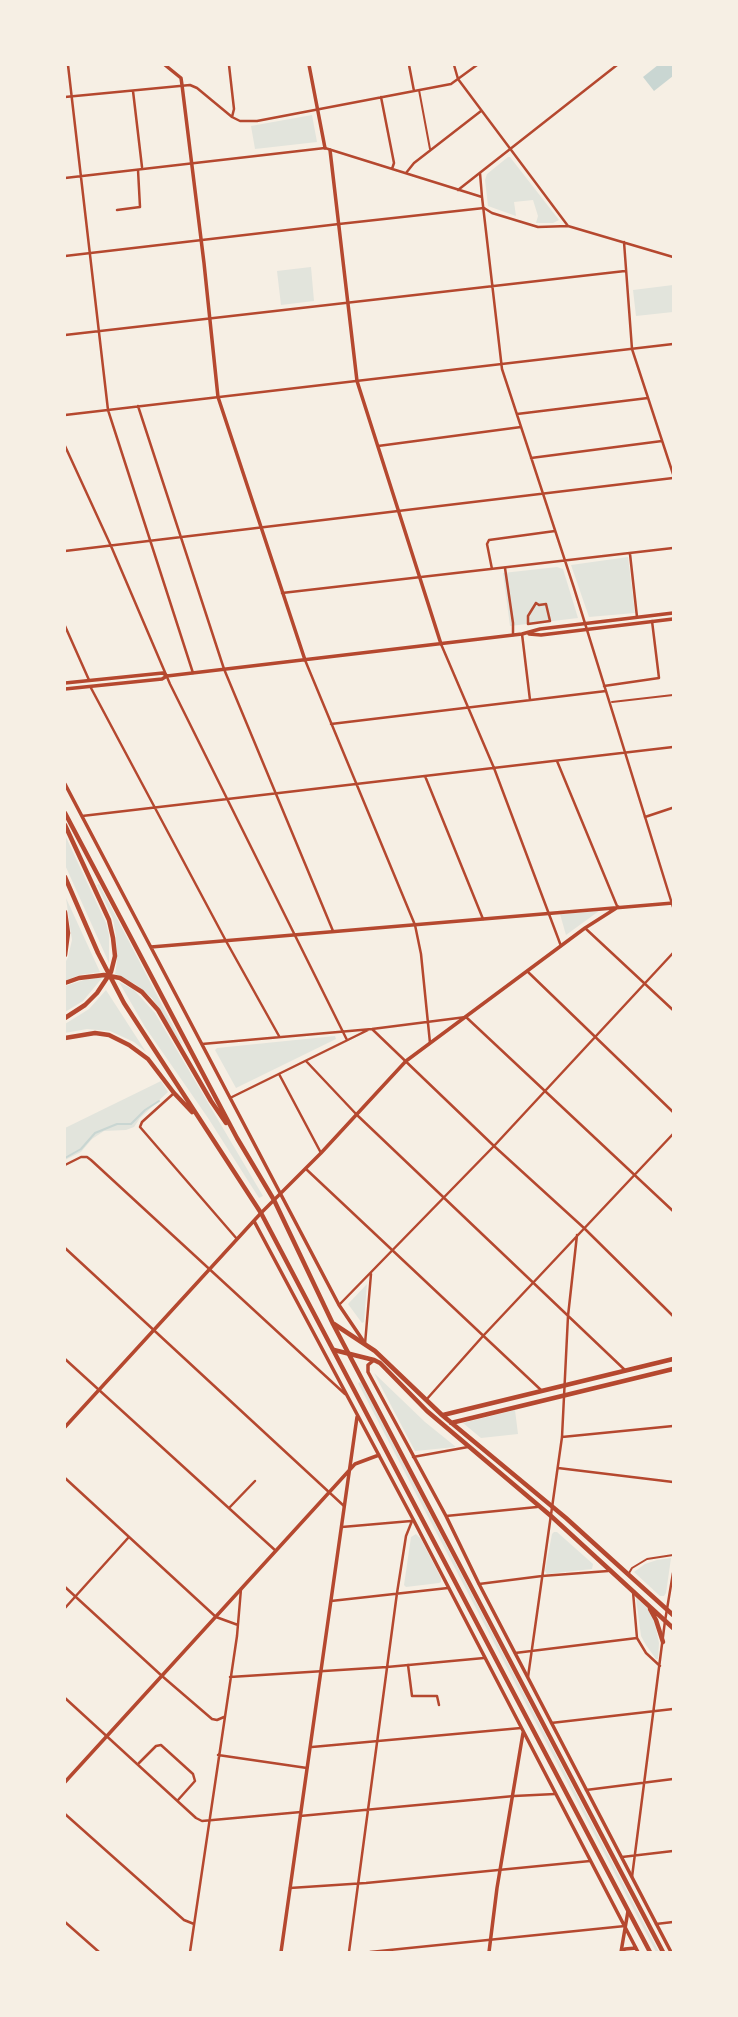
<!DOCTYPE html>
<style>
body{margin:0}
#map{position:relative;width:738px;height:2017px;overflow:hidden;background:#f6efe4;font-family:Ubuntu,sans-serif}
canvas{display:block}
.frame{position:absolute;inset:0;border:66px solid #f6efe4;pointer-events:none}
</style>
<div id="map">
<canvas width="738" height="2017"></canvas>
<div class="frame"></div>
</div>
<script>
const context = document.querySelector('canvas').getContext('2d');
context.lineJoin = 'round';
function paint(path, color) { context.fillStyle = color; context.fill(path, 'evenodd'); }
const toPath = rows => new Path2D(rows.map(r => 'M' + r).join(''));
function trace(path, color, width, dash) { context.strokeStyle = color; context.lineWidth = width; context.lineCap = dash ? 'butt' : 'round'; context.setLineDash(dash || []); context.stroke(path); }
paint(toPath([
 [312,115,317,142,255,149,251,126],
 [508,157,510,157,559,220,553,223,536,223,538,216,533,200,514,202,516,216,488,206,485,180,487,174],
 [311,267,314,301,281,305,277,271],
 [673,285,673,312,636,316,633,290],
 [628,557,635,613,589,617,571,565],
 [557,567,563,569,578,618,510,626,503,573],
 [65,835,106,923,109,935,109,963,65,865],
 [99,884,182,1043,181,1044,152,998,135,984,115,974,117,961,116,936,113,919,97,885],
 [66,898,100,972,79,975,65,981,65,963,68,957,72,940],
 [599,911,566,935,560,914],
 [103,977,83,1001,65,1012,65,986,84,980],
 [119,982,134,990,155,1013,263,1196,259,1198,208,1118,145,1027],
 [106,990,146,1052,134,1042,110,1031,87,1029,65,1033,65,1024,89,1009],
 [335,1036,336,1039,236,1088,215,1050,217,1048],
 [161,1081,168,1092,140,1118,134,1127,126,1130,104,1131,92,1139,81,1152,65,1160,65,1128],
 [367,1284,364,1322,362,1323,348,1304],
 [374,1373,425,1422,456,1447,415,1451],
 [361,1382,659,1952,656,1952,358,1383],
 [515,1410,518,1434,481,1438,463,1423],
 [554,1532,557,1532,593,1564,592,1569,547,1574,545,1571,552,1534],
 [416,1534,421,1539,441,1578,441,1582,439,1583,406,1587,404,1585,411,1537],
 [671,1558,666,1593,664,1596,660,1596,634,1572,645,1564,657,1560],
 [636,1598,649,1609,654,1619,659,1643,658,1659,656,1659,646,1645,641,1636]
]), '#e2e4dc');
paint(toPath([
 [658,65,673,65,673,76,654,91,643,77]
]), '#c9d6d2');
trace(toPath([
 [65,1158,81,1149,95,1133,117,1124,131,1124,145,1110,159,1101]
]), '#c9d6d2', 2);
trace(toPath([
 [419,90,430,149],
 [612,702,673,695],
 [629,1573,632,1568,647,1559,673,1555]
]), '#b5482f', 2);
trace(toPath([
 [339,224,484,208],
 [505,568,513,623,513,635],
 [536,603,539,605,546,604,550,621,528,624,528,616,536,603],
 [604,686,659,678,652,621],
 [645,817,672,808]
]), '#b5482f', 2.5);
trace(toPath([
 [68,65,108,410,193,673],
 [229,65,234,109,232,117],
 [409,65,414,91],
 [454,65,458,79,568,226],
 [133,91,142,167],
 [65,97,190,85,197,88,232,117,240,121,257,121,451,84,477,65],
 [381,97,394,163,392,169],
 [406,173,414,163,481,111],
 [480,173,482,197],
 [65,178,325,148,482,197,502,369,574,588,673,907],
 [458,190,617,65],
 [484,208,492,213,538,227,568,226,673,257],
 [117,210,140,207,138,170],
 [624,242,632,349,673,474],
 [65,256,339,224],
 [65,335,625,271],
 [138,406,224,669,333,931],
 [517,414,648,398],
 [65,415,673,344],
 [65,446,111,546,170,684,347,1040],
 [378,446,521,427],
 [531,458,662,441],
 [65,551,673,478],
 [630,554,637,617],
 [492,569,487,544,489,540,555,531],
 [282,593,673,548],
 [65,626,89,680],
 [522,634,530,700],
 [441,644,494,768,561,946],
 [305,660,415,925,421,954,430,1043],
 [91,688,226,941,279,1036],
 [331,724,606,691],
 [557,761,617,906],
 [425,776,483,919],
 [82,816,673,747],
 [585,928,673,1010],
 [527,971,673,1112],
 [372,1029,494,1146,584,1228,673,1316],
 [202,1044,372,1029,466,1017,673,1211],
 [306,1061,357,1115,626,1371],
 [279,1074,321,1153],
 [173,1094,142,1122,140,1127,237,1239],
 [230,1098,368,1030],
 [65,1165,81,1157,87,1157,91,1160,345,1394],
 [306,1169,541,1390],
 [65,1248,344,1506],
 [339,1305,494,1146,673,953],
 [365,1344,371,1274],
 [65,1359,276,1551],
 [426,1400,483,1336,673,1134],
 [562,1437,673,1426],
 [413,1457,468,1447],
 [558,1468,673,1482],
 [65,1478,216,1617,238,1625],
 [229,1508,255,1481],
 [446,1516,537,1507],
 [342,1527,411,1521],
 [479,1584,542,1576,608,1571],
 [65,1587,162,1676,212,1719,217,1720,224,1717],
 [633,1592,637,1638,646,1653,660,1666],
 [331,1601,448,1588],
 [65,1608,128,1538],
 [515,1653,637,1638],
 [408,1665,412,1696,437,1696,439,1705],
 [230,1677,387,1667,484,1658],
 [528,1677,562,1437,568,1316,577,1235],
 [65,1698,196,1818,202,1821,301,1812],
 [551,1723,673,1709],
 [312,1747,521,1728],
 [218,1755,307,1768],
 [139,1763,156,1746,161,1745,193,1774,195,1781,178,1800],
 [586,1790,673,1779],
 [65,1814,184,1920,194,1924],
 [300,1816,514,1796,555,1794],
 [622,1857,673,1851],
 [632,1877,665,1621,673,1573],
 [290,1888,366,1883,590,1861],
 [65,1922,99,1952],
 [656,1924,673,1922],
 [190,1952,237,1636,241,1589],
 [349,1952,397,1593,406,1536,412,1521],
 [370,1952,625,1926]
]), '#b5482f', 2.5);
trace(toPath([
 [165,65,181,78,182,85,204,263,218,397,305,660],
 [309,65,325,148],
 [330,150,357,381,441,644],
 [529,634,541,635,673,619],
 [65,683,163,673,167,676,522,634,540,629,673,613],
 [65,689,162,679,167,676],
 [65,784,339,1305,364,1342],
 [151,947,673,903],
 [254,1221,414,1521,638,1952],
 [374,1360,368,1365,368,1372,446,1516,479,1584,671,1952],
 [65,1427,261,1213,321,1153,406,1061,585,928,618,907],
 [65,1782,355,1464,379,1455],
 [281,1952,357,1417],
 [489,1952,497,1888,523,1733],
 [621,1952,628,1911],
 [621,1952,625,1949,636,1948]
]), '#b5482f', 3.5);
trace(toPath([
 [334,1324,375,1351,442,1415,566,1518,673,1615],
 [334,1350,374,1360,380,1363,427,1411,551,1516,673,1628],
 [443,1415,673,1359],
 [451,1423,673,1369],
 [650,1609,656,1620,663,1642]
]), '#b5482f', 4.5);
trace(toPath([
 [65,813,237,1138,274,1200,333,1324,663,1952],
 [65,825,109,920,113,938,115,956,111,972,97,993,85,1005,65,1018],
 [65,877,98,953,124,1003,261,1213,650,1952],
 [65,912,68,933,65,955],
 [65,983,79,978,104,975,120,978,142,992,158,1010,211,1101,226,1123],
 [65,1038,95,1033,109,1035,129,1045,148,1059,174,1093,192,1112]
]), '#b5482f', 4.5);
</script>
